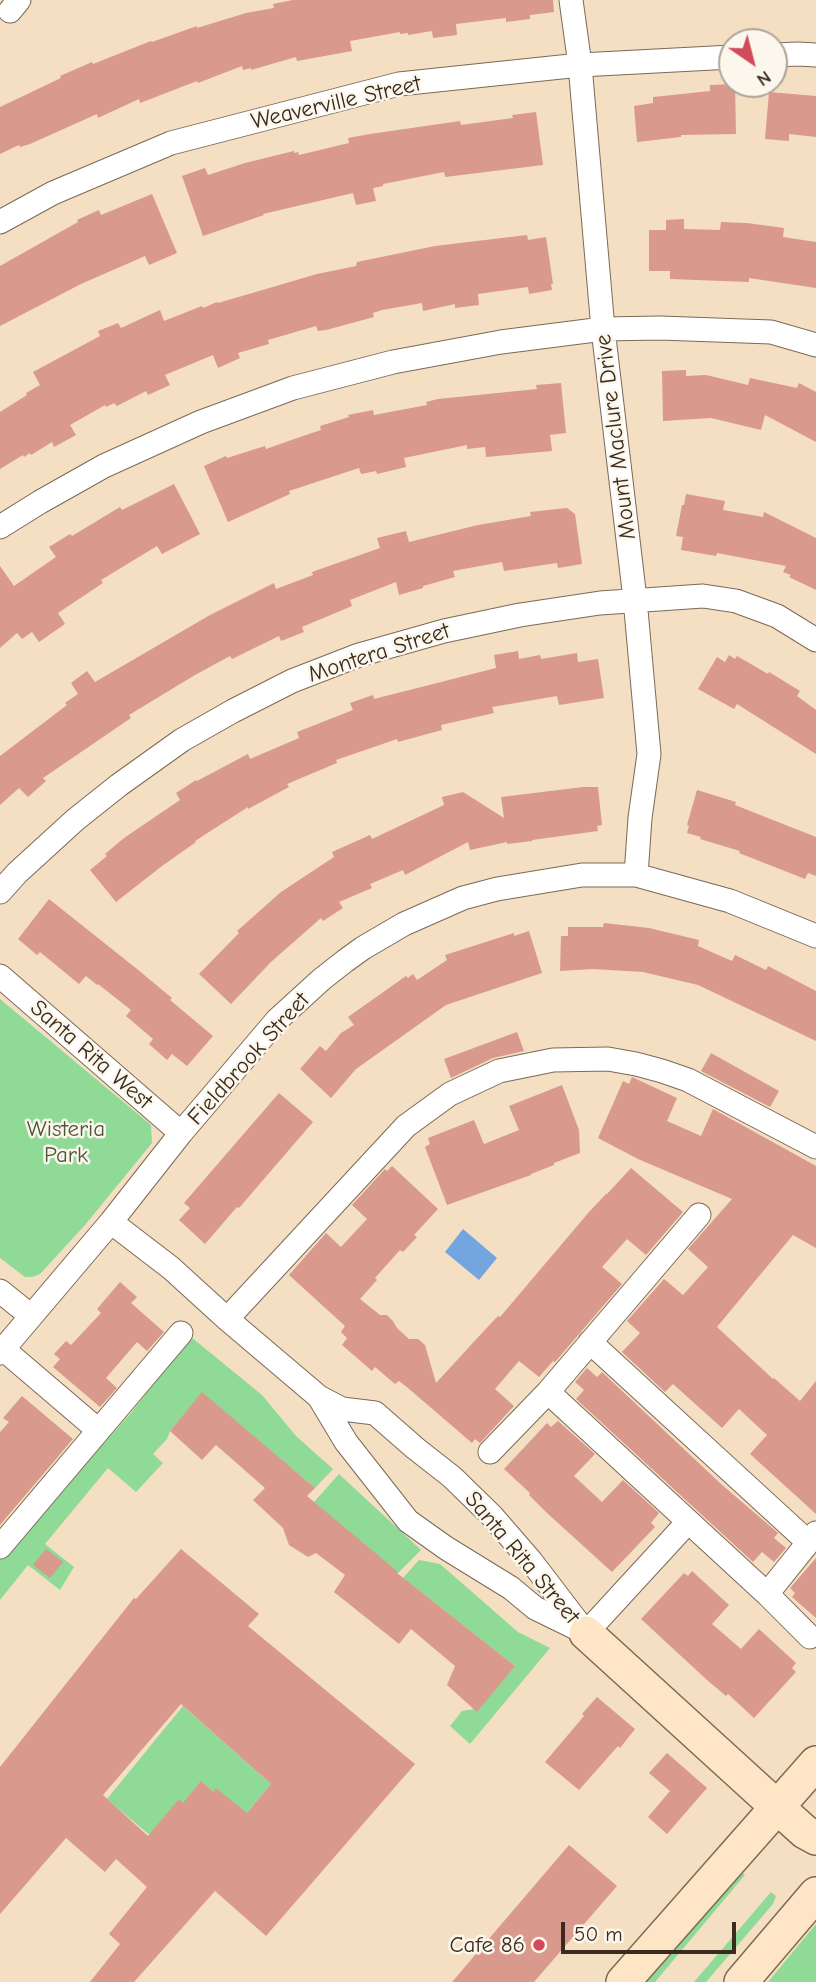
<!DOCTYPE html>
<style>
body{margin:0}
#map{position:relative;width:816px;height:1982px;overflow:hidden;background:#f4dfc2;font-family:"Comic Neue",sans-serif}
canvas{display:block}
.north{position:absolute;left:718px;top:28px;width:70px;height:70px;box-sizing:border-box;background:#fbf7ec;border:2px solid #aea59a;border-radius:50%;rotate:145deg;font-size:19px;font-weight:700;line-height:28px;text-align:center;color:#3b2a1e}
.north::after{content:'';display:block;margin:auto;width:24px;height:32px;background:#d1495b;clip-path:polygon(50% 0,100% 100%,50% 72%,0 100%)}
.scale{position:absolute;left:561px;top:1922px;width:175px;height:32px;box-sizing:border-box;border:4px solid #3b2a1e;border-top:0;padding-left:9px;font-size:21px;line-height:24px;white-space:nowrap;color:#3b2a1e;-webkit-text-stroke:5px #fbf7ec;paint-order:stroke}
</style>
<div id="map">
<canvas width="816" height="1982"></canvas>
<div class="north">N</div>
<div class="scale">50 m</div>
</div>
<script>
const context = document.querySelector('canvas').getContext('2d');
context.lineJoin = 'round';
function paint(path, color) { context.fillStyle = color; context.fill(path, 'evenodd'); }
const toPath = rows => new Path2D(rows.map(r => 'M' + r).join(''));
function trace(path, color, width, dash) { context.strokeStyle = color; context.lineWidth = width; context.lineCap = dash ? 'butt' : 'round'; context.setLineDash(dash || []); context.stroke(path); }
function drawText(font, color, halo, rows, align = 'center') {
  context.font = font + ' "Comic Neue",sans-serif'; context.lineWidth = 5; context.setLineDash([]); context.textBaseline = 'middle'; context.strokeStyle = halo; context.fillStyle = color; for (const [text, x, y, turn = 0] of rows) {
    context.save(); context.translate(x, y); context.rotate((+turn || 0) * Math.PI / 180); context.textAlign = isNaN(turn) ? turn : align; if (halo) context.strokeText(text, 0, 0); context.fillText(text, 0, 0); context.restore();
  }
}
paint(toPath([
 [0,999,151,1125,152,1143,85,1225,40,1274,32,1277,25,1277,0,1258],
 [191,1337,262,1395,296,1436,333,1469,315,1488,202,1393,170,1431,167,1439,153,1454,163,1463,136,1492,108,1468,45,1544,74,1567,60,1590,28,1565,0,1600,0,1560,130,1414],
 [339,1474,421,1550,397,1574,314,1502],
 [419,1560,440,1564,518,1632,550,1648,470,1744,450,1726,462,1711,475,1709,515,1666,403,1578],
 [183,1706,271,1784,196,1874,107,1799],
 [737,1868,745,1875,655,1982,637,1982],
 [771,1892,776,1896,773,1904,706,1982,694,1982],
 [816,1924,816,1982,768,1982]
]), '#8eda96');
paint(toPath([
 [463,1229,497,1258,479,1280,445,1252]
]), '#73a5de');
paint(toPath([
 [293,0,553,0,554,12,530,15,530,19,506,22,506,18,456,24,457,35,433,38,432,31,408,35,408,33,400,34,400,32,350,41,352,51,297,61,296,57,251,70,251,68,243,70,242,66,198,83,197,81,140,103,139,99,98,118,97,114,30,144,20,147,19,145,0,154,0,107,61,78,60,76,92,62,93,64,151,41,152,42,197,26,197,28,246,13,274,8,273,4],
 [735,84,736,134,681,135,681,137,637,142,634,106,653,103,653,97,710,91,710,85],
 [769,92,816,96,816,137,789,134,789,141,765,139],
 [536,112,543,165,445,177,444,172,383,184,383,186,373,188,376,201,356,205,353,193,263,214,264,215,203,236,182,176,205,168,208,175,245,163,294,151,294,153,298,152,299,155,349,143,348,138,370,134,460,121,461,125,513,118,512,115],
 [152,194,177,253,149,265,145,256,81,284,0,326,0,266,78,222,77,220,99,210,101,215],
 [684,219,684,229,720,230,721,222,747,223,784,228,783,237,816,242,816,288,749,278,749,282,670,279,670,271,649,271,649,230,666,230,666,220],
 [527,235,528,240,546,237,553,284,551,284,552,290,529,294,528,287,478,294,479,305,455,308,455,304,423,311,422,303,382,310,373,313,374,317,326,330,318,331,316,326,268,340,269,344,238,353,240,358,218,368,213,355,165,375,170,385,148,395,146,391,117,406,114,403,106,407,105,405,70,425,76,435,54,447,52,442,31,455,30,453,24,457,23,455,0,469,0,412,27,395,26,393,40,385,33,372,100,336,98,331,118,323,121,328,160,310,164,321,202,306,203,308,217,302,218,303,317,274,356,266,357,262,435,246],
 [686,370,686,376,706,375,748,385,750,378,797,388,799,383,816,392,816,442,765,415,761,430,711,418,663,421,662,371],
 [561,383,566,433,550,435,552,451,486,457,485,447,467,449,467,445,404,458,406,467,377,474,376,471,361,474,359,468,289,491,290,494,228,522,204,466,226,456,227,458,265,446,266,449,300,437,321,430,320,426,349,417,348,415,373,410,374,415,427,405,426,402,438,399,537,389,536,385],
 [174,484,200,534,162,554,157,546,101,580,103,583,58,613,65,624,39,642,32,632,22,639,17,633,0,648,0,566,14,586,56,557,49,547,70,534,72,536,120,507,122,510],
 [686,494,725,501,723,510,763,517,764,512,816,538,816,590,789,577,791,575,783,572,786,566,717,553,716,556,681,550,683,537,676,536,682,505,684,505],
 [567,508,575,514,582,564,558,568,557,563,504,571,502,562,453,571,455,577,423,586,423,588,399,595,396,582,350,600,352,606,302,627,304,632,281,641,279,636,232,659,230,656,195,675,129,715,131,718,43,778,46,781,28,797,19,788,0,805,0,756,67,705,65,703,78,694,71,683,87,671,95,682,210,615,274,583,276,589,313,575,312,572,380,548,377,538,406,531,409,542,478,525,531,516,530,512],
 [518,651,519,659,540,655,541,659,577,653,578,662,598,659,604,698,559,705,557,696,492,707,494,713,441,725,442,730,398,742,397,739,336,760,337,763,287,784,289,787,248,809,248,807,195,841,196,842,162,866,116,902,90,870,107,856,105,854,124,838,180,800,176,793,196,780,197,781,248,754,250,759,299,738,297,732,353,710,350,703,373,695,374,699,496,668,494,655],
 [729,655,735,659,737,656,768,674,769,672,800,691,797,696,816,710,816,754,737,704,734,709,698,689,717,657,725,662],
 [583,787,598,787,602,825,597,826,598,831,532,840,532,841,507,844,507,842,470,850,468,842,405,875,403,870,370,884,372,888,339,902,343,908,323,921,321,918,271,962,231,1004,199,974,239,933,237,931,281,892,334,857,332,852,370,835,372,839,444,805,442,797,463,792,504,818,501,797],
 [697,790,736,802,735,805,816,837,816,876,808,873,805,879,739,853,740,851,700,839,701,837,687,833,689,826,687,825],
 [49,899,137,969,172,998,170,1000,213,1036,187,1066,172,1054,167,1060,149,1044,153,1039,126,1016,131,1010,98,984,97,985,86,976,79,984,40,952,37,955,18,939],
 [604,923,649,928,699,940,698,946,732,961,735,955,766,970,768,966,816,991,816,1041,698,985,643,972,593,969,560,971,561,936,568,936,568,927,603,927],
 [529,931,542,973,446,1005,356,1069,331,1098,300,1069,320,1046,326,1051,341,1033,354,1025,348,1017,406,976,408,978,413,974,417,980,447,960,445,955,514,933,514,936],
 [517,1032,524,1051,493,1058,451,1078,444,1059],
 [711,1053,779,1091,770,1107,701,1071],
 [632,1077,677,1098,667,1121,701,1136,713,1109,816,1166,816,1248,793,1235,717,1327,773,1379,774,1378,800,1401,816,1381,816,1514,750,1454,767,1435,739,1409,722,1428,673,1384,665,1392,622,1352,640,1333,627,1321,664,1279,683,1295,708,1267,688,1249,732,1199,638,1159,598,1138,623,1081,629,1084],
 [562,1085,579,1130,580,1153,554,1163,554,1165,531,1174,531,1175,447,1205,425,1147,430,1144,428,1138,474,1120,484,1144,519,1130,509,1106],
 [279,1093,313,1122,239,1208,237,1207,205,1244,179,1220,190,1208,184,1203],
 [392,1166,438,1209,414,1235,417,1237,403,1252,400,1250,375,1278,377,1280,360,1299,380,1315,387,1315,393,1321,397,1328,409,1339,418,1339,425,1345,436,1383,481,1334,498,1316,500,1317,589,1212,606,1194,607,1194,631,1168,683,1212,646,1255,627,1239,602,1267,622,1284,555,1362,553,1361,539,1377,519,1361,495,1389,514,1406,480,1443,475,1439,472,1443,408,1388,399,1381,395,1384,375,1367,372,1371,342,1345,347,1338,341,1332,345,1326,289,1275,326,1233,341,1247,367,1219,352,1205,385,1169,387,1171],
 [120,1282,137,1297,131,1303,164,1332,147,1351,137,1342,106,1378,117,1388,100,1407,53,1367,60,1359,54,1354,66,1341,71,1345,101,1313,97,1309],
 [587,1368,597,1377,602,1372,721,1484,778,1533,774,1538,786,1548,774,1562,762,1552,753,1562,576,1399,584,1390,575,1382],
 [202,1392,315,1488,307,1496,398,1572,397,1573,515,1666,477,1712,447,1685,455,1666,411,1629,399,1644,334,1592,345,1575,316,1553,308,1557,289,1545,283,1528,253,1500,265,1488,216,1445,202,1460,170,1431],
 [22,1396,73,1439,0,1525,0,1432,9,1422,3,1418],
 [558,1421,595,1454,574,1476,602,1502,623,1480,659,1513,651,1523,655,1527,612,1572,547,1513,529,1495,530,1493,504,1469,547,1423,551,1427],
 [46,1549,63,1562,50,1578,33,1565],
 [181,1549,259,1614,248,1626,415,1764,266,1936,215,1891,134,1982,90,1982,120,1944,109,1934,147,1887,116,1859,105,1872,66,1838,0,1914,0,1767,134,1598,136,1599],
 [181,1704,271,1784,247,1813,216,1788,213,1792,201,1781,183,1803,179,1799,148,1836,103,1795],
 [816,1558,816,1618,792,1597,795,1593,790,1588],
 [692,1571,729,1605,712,1624,741,1649,759,1629,796,1663,792,1668,796,1672,754,1718,728,1694,726,1696,707,1680,641,1619,684,1573,688,1576],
 [597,1697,635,1729,620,1748,618,1746,579,1790,545,1762,584,1716,582,1714],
 [667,1753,707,1788,667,1834,648,1817,670,1791,649,1773],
 [569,1845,617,1886,534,1982,452,1982]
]), '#d9998c');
const street = toPath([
 [571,0,580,65,603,329,635,599,649,754,640,818,636,875],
 [10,11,19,0],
 [774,55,798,54,816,55],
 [0,222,53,193,171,143,399,84,580,65,732,57],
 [0,527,40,502,104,466,201,422,293,388,393,362,501,342,603,329,660,328,771,332,816,345],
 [0,892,17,873,75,820,119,785,182,740,233,711,292,681,359,655,444,631,520,615,600,603,703,596,736,601,777,616,816,640],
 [0,976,181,1133],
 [699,1215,548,1392,767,1594,810,1637],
 [111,1222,171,1268,227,1319,319,1397,342,1409,375,1413,415,1448,452,1477,492,1516,531,1561,586,1633],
 [0,1291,31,1316],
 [227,1319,406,1126,450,1094,499,1071,553,1060,608,1059,636,1064,662,1071,688,1080,816,1147],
 [590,1342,808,1542],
 [3,1349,98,1430],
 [0,1353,111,1222,181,1133,277,1020,322,979,345,961,363,948,404,924,463,898,497,889,582,875,636,875,730,901,816,936],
 [319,1397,346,1442,408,1521,446,1548,511,1588,535,1608,580,1630],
 [490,1452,548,1392],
 [0,1547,181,1333],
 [767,1594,816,1533],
 [586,1633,688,1522]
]);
const secondary = toPath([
 [586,1633,777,1807,805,1832,816,1838],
 [623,1982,816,1763],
 [741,1982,816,1894]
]);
trace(street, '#7c6957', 25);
trace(secondary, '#7c6957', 36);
trace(street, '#fff', 23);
trace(secondary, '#fee5c5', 33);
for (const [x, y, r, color] of [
 [539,1945,7,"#d1495b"]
]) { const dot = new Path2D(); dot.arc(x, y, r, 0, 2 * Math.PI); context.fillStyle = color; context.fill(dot); trace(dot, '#fbf7ec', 2.5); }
drawText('23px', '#3b2a1e', '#fbf7ec', [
 ["Weaverville Street",336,103,-13],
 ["Mount Maclure Drive",616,437,-97],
 ["Montera Street",379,653,-18],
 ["Santa Rita West",91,1055,41],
 ["Fieldbrook Street",249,1059,-48],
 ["Santa Rita Street",522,1558,50]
]);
drawText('23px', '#50563c', '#fbf7ec', [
 ["Wisteria",66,1129],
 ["Park",66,1155]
]);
drawText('23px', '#3b2a1e', '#fbf7ec', [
 ["Cafe 86",525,1945]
], 'right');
</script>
